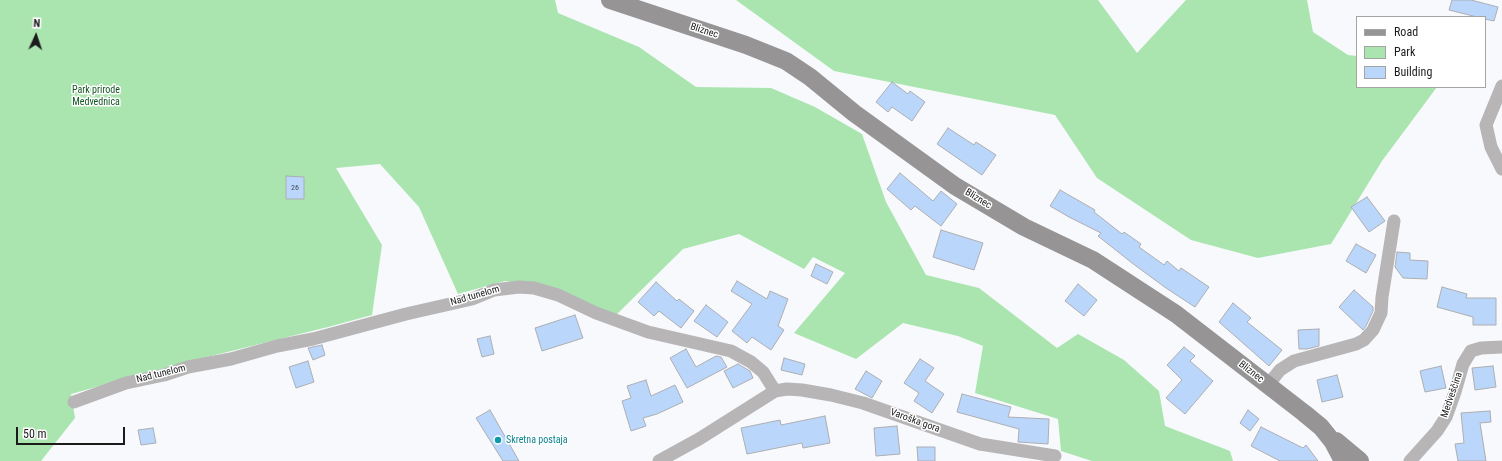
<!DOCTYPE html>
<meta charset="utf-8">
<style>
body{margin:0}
#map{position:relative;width:1502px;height:461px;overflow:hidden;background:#f7f9fc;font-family:"Roboto Condensed",sans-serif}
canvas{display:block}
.legend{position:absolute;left:1356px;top:16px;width:130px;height:72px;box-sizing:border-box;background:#fff;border:1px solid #a4a4a4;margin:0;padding:5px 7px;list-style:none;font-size:12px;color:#1b1b1c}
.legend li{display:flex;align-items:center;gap:8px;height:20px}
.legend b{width:20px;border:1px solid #a4a4a4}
.north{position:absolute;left:16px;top:16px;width:40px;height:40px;-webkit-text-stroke:3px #fff;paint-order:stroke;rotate:3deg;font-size:11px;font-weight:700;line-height:16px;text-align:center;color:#1b1b1c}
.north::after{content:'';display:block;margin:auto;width:14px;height:18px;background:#1b1b1c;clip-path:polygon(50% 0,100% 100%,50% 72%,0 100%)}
.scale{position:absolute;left:16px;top:427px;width:109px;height:18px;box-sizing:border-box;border:2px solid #1b1b1c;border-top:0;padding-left:5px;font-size:12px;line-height:14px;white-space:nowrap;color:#1b1b1c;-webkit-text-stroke:3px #fff;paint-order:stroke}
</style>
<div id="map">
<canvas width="1502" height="461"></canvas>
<ul class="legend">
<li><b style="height:5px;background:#979495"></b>Road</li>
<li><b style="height:11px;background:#aae5b0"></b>Park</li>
<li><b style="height:11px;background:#bbd6fb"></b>Building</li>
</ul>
<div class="north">N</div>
<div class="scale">50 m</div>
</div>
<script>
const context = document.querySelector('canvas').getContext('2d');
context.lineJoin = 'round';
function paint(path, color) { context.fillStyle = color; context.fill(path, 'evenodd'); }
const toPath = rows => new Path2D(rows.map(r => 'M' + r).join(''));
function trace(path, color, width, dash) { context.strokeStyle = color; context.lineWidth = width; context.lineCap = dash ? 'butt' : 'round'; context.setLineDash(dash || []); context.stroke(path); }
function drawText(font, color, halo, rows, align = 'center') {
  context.font = font + ' "Roboto Condensed",sans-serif'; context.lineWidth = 3; context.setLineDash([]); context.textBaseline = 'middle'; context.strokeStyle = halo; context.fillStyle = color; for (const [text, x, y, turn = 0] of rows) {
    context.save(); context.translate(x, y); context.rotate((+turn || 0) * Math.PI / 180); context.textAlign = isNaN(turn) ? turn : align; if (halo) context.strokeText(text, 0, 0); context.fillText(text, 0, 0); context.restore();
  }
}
paint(toPath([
 [0,0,555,0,558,13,639,47,696,87,771,88,815,107,862,134,886,202,926,275,979,288,1057,348,1078,334,1124,360,1159,391,1165,426,1230,451,1233,461,1092,461,1061,451,1058,419,975,393,983,346,958,336,903,323,856,359,794,333,845,273,813,257,804,269,739,234,683,249,614,317,552,287,505,281,458,294,419,207,380,164,336,168,382,245,372,315,328,327,183,363,71,394,75,418,41,461,0,461],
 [736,0,1098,0,1137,53,1186,0,1307,0,1313,32,1348,55,1357,56,1357,87,1437,87,1382,161,1331,244,1258,258,1191,240,1097,178,1055,115,834,71]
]), '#aae5b0');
const building = toPath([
 [1452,0,1471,0,1498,7,1494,21,1485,19,1485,17,1477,17,1449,10,1452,0],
 [892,82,908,94,910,91,925,102,912,121,892,107,888,112,876,102,892,82],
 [948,128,974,145,976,142,996,155,982,175,937,144,948,128],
 [900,173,933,201,941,191,957,204,941,226,915,206,911,210,887,189,900,173],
 [286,176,304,177,304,199,286,199,286,176],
 [1060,190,1095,210,1094,212,1122,234,1124,232,1141,244,1139,247,1164,265,1167,261,1179,271,1181,268,1209,287,1195,307,1166,288,1132,263,1098,236,1101,233,1069,217,1050,206,1060,190],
 [1367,197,1385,221,1369,232,1351,207,1367,197],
 [941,230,983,243,974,270,933,257,941,230],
 [1356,244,1376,255,1366,273,1346,261,1356,244],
 [1397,252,1410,253,1410,260,1428,261,1427,279,1403,278,1395,267,1397,252],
 [816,264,833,272,827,284,811,276,816,264],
 [737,281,767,299,770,291,788,299,778,326,784,330,771,350,752,337,747,343,732,331,752,304,731,291,737,281],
 [656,282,677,301,679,299,694,311,681,328,659,311,654,316,638,302,656,282],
 [1078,284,1097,300,1084,316,1065,301,1078,284],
 [1442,287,1467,294,1466,298,1496,298,1496,325,1473,325,1473,317,1437,307,1442,287],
 [1354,290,1373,307,1373,311,1366,326,1363,330,1339,307,1354,290],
 [1233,303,1251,318,1247,322,1282,350,1269,366,1219,322,1233,303],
 [706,305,728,322,717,337,694,321,706,305],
 [575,315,583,338,542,351,535,328,575,315],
 [1319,329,1319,346,1307,349,1299,349,1298,330,1319,329],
 [490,336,494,354,482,357,477,339,490,336],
 [322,345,325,355,313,360,308,348,322,345],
 [1184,347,1195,356,1190,361,1213,381,1185,414,1166,398,1182,380,1167,365,1184,347],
 [686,349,696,367,716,356,721,357,727,367,687,388,670,358,686,349],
 [784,358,805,364,802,375,781,370,784,358],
 [920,359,934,368,925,381,944,394,932,413,914,401,919,393,904,383,920,359],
 [308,361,314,382,296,388,289,367,308,361],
 [738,364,750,371,753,378,733,388,724,371,738,364],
 [1441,366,1446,388,1425,392,1420,371,1441,366],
 [1493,366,1496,387,1475,390,1472,368,1493,366],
 [866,371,882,381,872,398,855,389,866,371],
 [1337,375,1343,397,1322,402,1317,380,1337,375],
 [646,380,651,396,675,385,683,402,657,414,643,418,646,426,631,431,622,401,631,398,627,386,646,380],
 [962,394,1011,407,1008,417,1049,419,1048,444,1018,442,1019,429,957,412,962,394],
 [490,410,519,461,503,461,476,418,490,410],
 [1248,410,1259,419,1250,431,1240,423,1248,410],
 [1490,411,1491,422,1480,423,1486,461,1458,461,1455,444,1464,443,1461,413,1490,411],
 [825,416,830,443,803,448,802,443,747,454,741,428,780,420,781,425,825,416],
 [897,426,900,454,876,456,874,428,897,426],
 [1261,427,1303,448,1306,445,1318,461,1280,461,1251,446,1261,427],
 [153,428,156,443,141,445,138,430,153,428],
 [917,447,935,447,935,461,918,461,917,447]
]);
paint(building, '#bbd6fb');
trace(building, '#acaeb1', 1);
trace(toPath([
 [1502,86,1486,125,1491,147,1502,169],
 [1268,385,1280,370,1294,361,1356,344,1364,340,1373,330,1381,313,1382,297,1394,221],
 [74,402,126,383,164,375,188,367,231,359,277,346,313,339,406,314,472,299,494,290,519,287,534,288,558,295,596,313,648,332,731,351,751,362,763,372,775,391],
 [659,461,699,439,775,391,787,389,802,390,831,395,863,403,980,444,1055,456],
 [1410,461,1437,431,1446,417,1455,392,1463,364,1471,351,1481,348,1502,347]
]), '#b7b5b6', 13);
trace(toPath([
 [610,0,746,45,786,61,810,77,854,113,955,186,1024,227,1093,260,1176,314,1304,413,1321,427,1333,442,1343,461],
 [1336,441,1360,461]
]), '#979495', 18);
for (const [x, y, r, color] of [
 [498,440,4,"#0f9aa8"]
]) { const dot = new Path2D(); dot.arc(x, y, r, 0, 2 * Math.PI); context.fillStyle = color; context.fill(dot); trace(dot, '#fff', 1.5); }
drawText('8px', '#434a54', null, [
 ["26",295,188]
]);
drawText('10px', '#1b1b1c', '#fff', [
 ["Bliznec",704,31,18],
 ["Bliznec",978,199,31],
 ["Nad tunelom",475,296,-16],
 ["Bliznec",1251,372,38],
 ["Nad tunelom",161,374,-14],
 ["Medveščina",1452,395,-71],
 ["Varoška gora",915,421,20]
]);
drawText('10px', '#115322', '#fff', [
 ["Park prirode",96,90],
 ["Medvednica",96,102]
]);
drawText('10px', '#0d838f', '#fff', [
 ["Skretna postaja",506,440]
], 'left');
</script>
